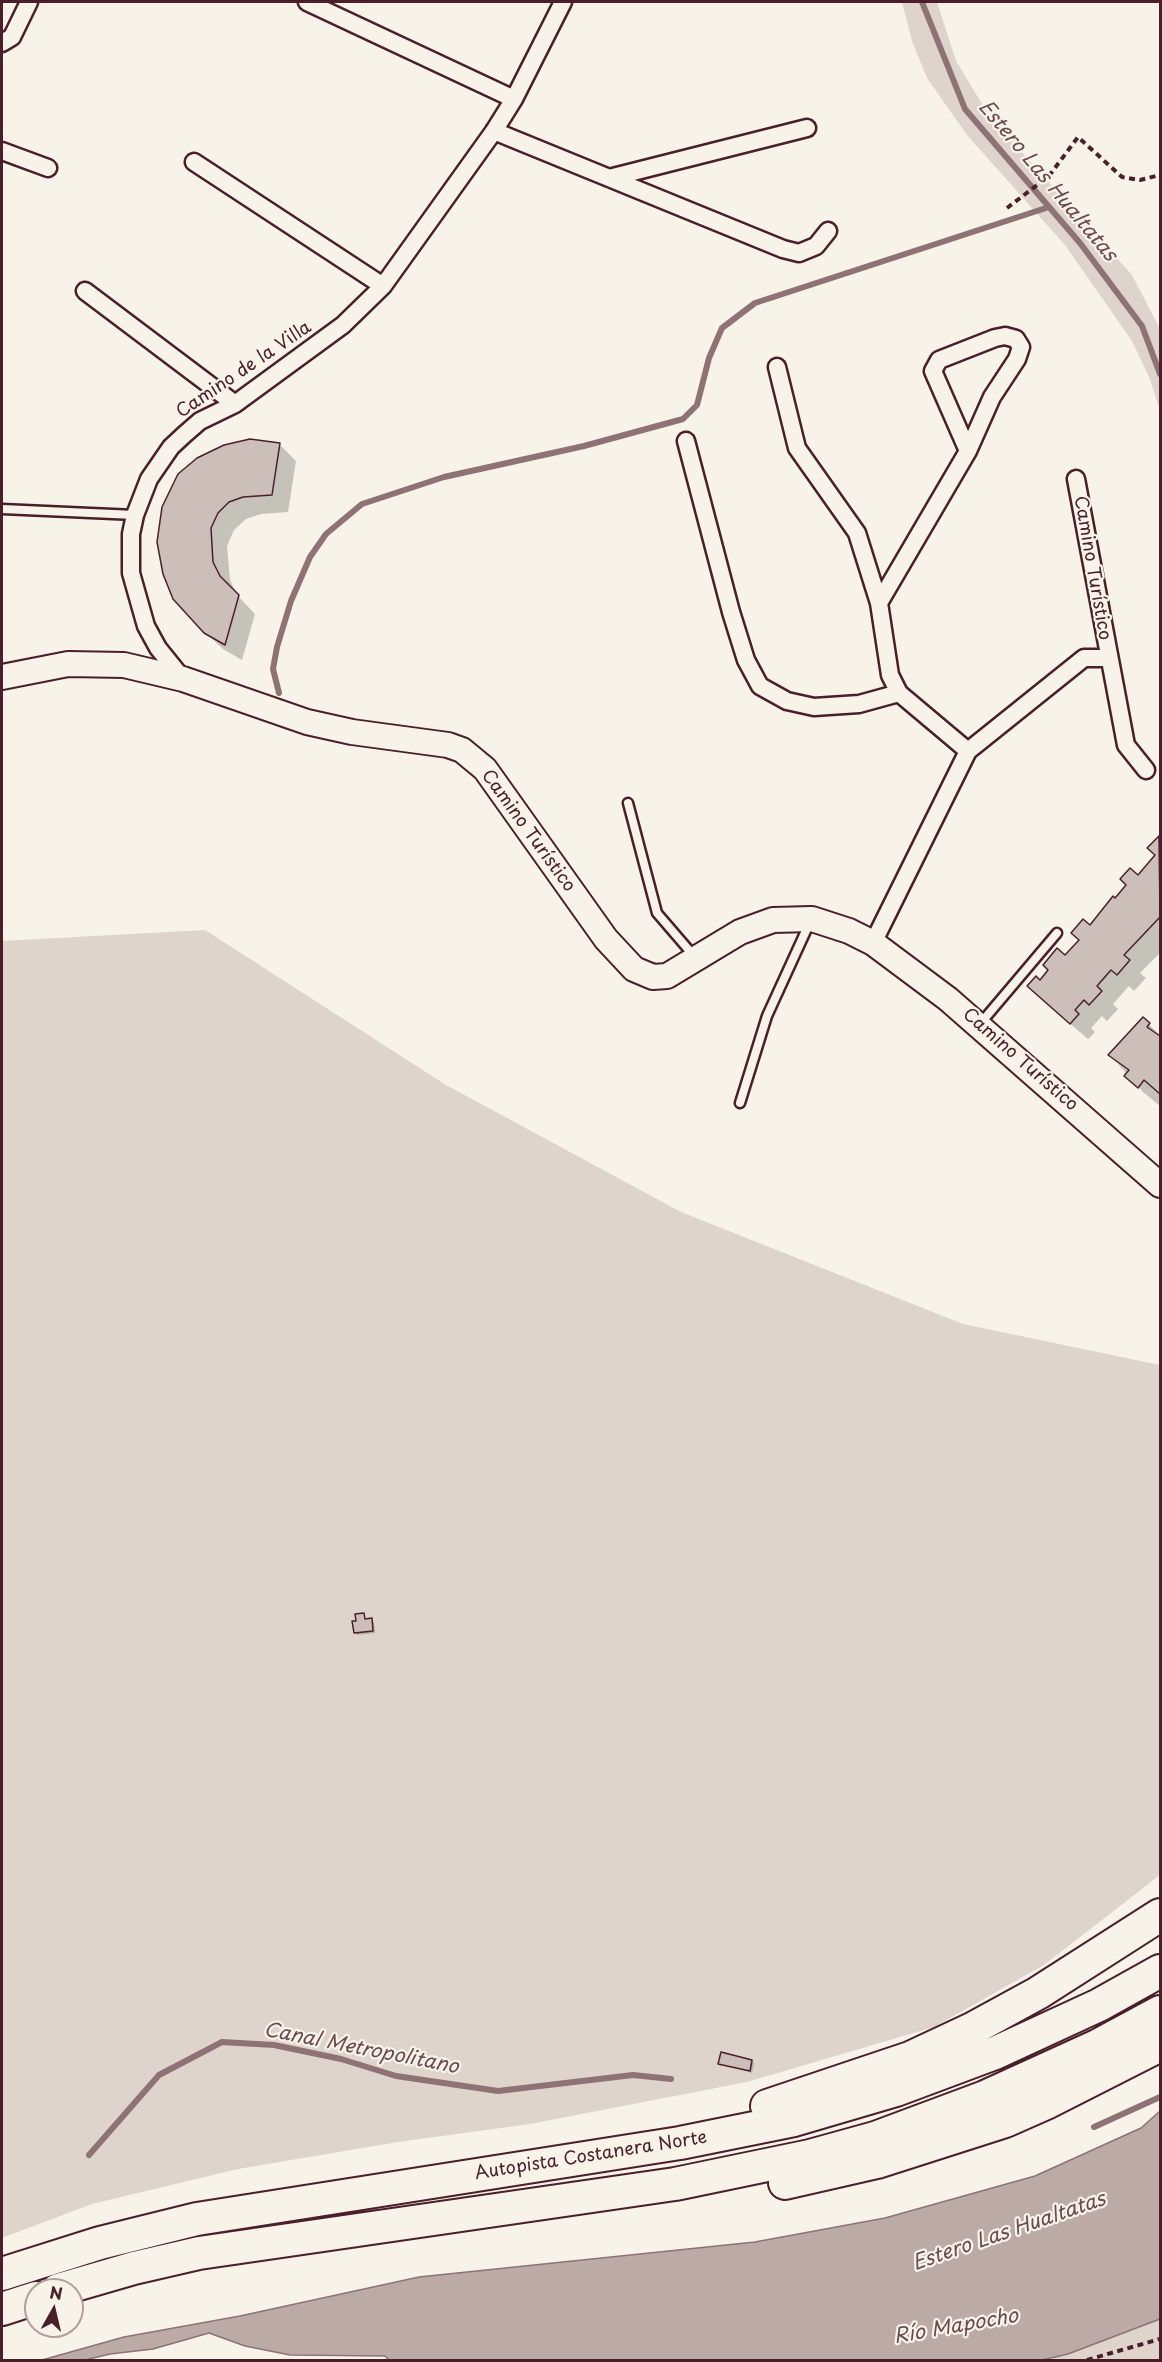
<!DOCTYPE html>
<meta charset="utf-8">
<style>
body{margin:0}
#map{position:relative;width:1162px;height:2362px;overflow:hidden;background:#f7f3e8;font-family:"Playpen Sans",sans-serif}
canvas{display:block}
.frame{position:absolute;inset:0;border:3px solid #4a1f2b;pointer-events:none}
.north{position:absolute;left:24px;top:2278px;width:60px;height:60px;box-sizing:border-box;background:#f7f3e8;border:2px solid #b29e9c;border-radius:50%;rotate:8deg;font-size:16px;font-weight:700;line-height:24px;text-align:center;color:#4a1f2b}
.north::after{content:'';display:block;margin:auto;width:21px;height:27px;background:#4a1f2b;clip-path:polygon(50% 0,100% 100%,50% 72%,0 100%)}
</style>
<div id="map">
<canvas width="1162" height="2362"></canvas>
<div class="frame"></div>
<div class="north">N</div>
</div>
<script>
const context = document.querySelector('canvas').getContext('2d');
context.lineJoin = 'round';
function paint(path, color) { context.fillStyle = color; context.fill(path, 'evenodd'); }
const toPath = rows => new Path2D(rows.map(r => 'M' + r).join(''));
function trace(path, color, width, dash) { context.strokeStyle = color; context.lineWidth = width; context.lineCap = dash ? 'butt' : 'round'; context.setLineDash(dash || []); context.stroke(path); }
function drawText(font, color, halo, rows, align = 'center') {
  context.font = font + ' "Playpen Sans",sans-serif'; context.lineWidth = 4.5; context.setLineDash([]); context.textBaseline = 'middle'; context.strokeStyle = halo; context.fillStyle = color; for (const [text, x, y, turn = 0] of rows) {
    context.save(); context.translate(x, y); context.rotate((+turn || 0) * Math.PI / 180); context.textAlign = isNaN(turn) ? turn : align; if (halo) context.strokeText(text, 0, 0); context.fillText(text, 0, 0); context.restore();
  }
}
paint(toPath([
 [902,2,937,2,956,61,990,117,1132,275,1160,329,1160,411,1150,379,1132,341,1065,245,967,135,927,78,912,41],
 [205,930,446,1085,681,1212,963,1324,1160,1365,1160,1875,1044,1965,934,2027,747,2082,530,2124,398,2142,238,2169,92,2204,2,2238,2,941],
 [1160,2319,1160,2360,1042,2360,1068,2354]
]), '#ded4cc');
const water = toPath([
 [1160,2111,1160,2319,1068,2354,1042,2360,389,2360,385,2356,290,2355,245,2346,209,2333,153,2349,110,2354,85,2360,42,2360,124,2337,240,2316,419,2277,755,2242,885,2218,1035,2176,1141,2128,1160,2111]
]);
paint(water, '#bcaaa7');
trace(water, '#8e7275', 1.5);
paint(toPath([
 [279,444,296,461,288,512,261,514,246,519,234,530,227,546,230,580,237,595,255,614,242,660,223,649,205,632,159,542],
 [1159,838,1160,953,1140,973,1146,978,1134,991,1129,986,1113,1004,1118,1009,1107,1021,1102,1016,1091,1028,1095,1032,1088,1039,1046,1003,1040,982,1157,856],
 [1143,1019,1160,1035,1160,1106,1143,1092,1110,1055],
 [364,1615,366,1620,374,1622,375,1633,357,1635,355,1632,357,1622],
 [752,2061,754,2063,752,2073,720,2063]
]), '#0003');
trace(toPath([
 [922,2,965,109,1080,243,1142,326,1160,374],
 [279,693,273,669,277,647,291,601,310,557,326,534,362,504,444,477,584,446,683,419,697,405,709,358,722,328,755,303,1046,208],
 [1094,2127,1160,2097],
 [89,2155,159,2075,222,2042,274,2045,341,2059,396,2076,498,2091,633,2075,671,2079]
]), '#8e7275', 6);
const building = toPath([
 [250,439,280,443,272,495,243,497,229,502,218,513,211,528,213,562,220,576,239,595,225,645,204,633,173,599,163,574,157,542,162,507,178,474,197,458,224,445,250,439],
 [1159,836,1160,917,1124,955,1130,960,1117,975,1111,970,1097,986,1102,991,1089,1005,1084,1000,1075,1010,1079,1014,1070,1024,1027,986,1036,976,1040,980,1048,970,1043,965,1057,948,1065,955,1079,940,1071,933,1083,919,1090,925,1113,896,1115,898,1126,885,1120,879,1130,868,1138,875,1155,855,1147,848,1159,836],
 [1143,1017,1150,1023,1147,1027,1160,1036,1160,1094,1144,1080,1138,1088,1124,1076,1129,1070,1108,1055,1143,1017],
 [364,1613,365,1619,372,1618,373,1631,354,1633,352,1621,356,1621,355,1614,364,1613],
 [721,2052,752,2060,750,2071,718,2064,721,2052]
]);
paint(building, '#ccbfb9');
trace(building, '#4a1f2b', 1.5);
const lane = toPath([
 [2,509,135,515],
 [628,803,657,913,694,956],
 [980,1024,1057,933],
 [740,1103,767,1016,810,922]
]);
const street = toPath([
 [307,2,514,99],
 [2,43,12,37,29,2],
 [494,131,783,249,799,253,816,246,828,231],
 [2,151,48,168],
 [194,162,383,286],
 [609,178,807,128],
 [85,291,235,404],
 [777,367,797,448,857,533,879,603,890,675,899,693,968,751],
 [686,441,731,612,746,660,760,686,787,701,814,707,859,704,899,693],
 [1076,479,1126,745,1146,770],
 [879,603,968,451,992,397,1017,359,1021,347,1016,339,1005,336,995,338,939,360,933,371,968,451],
 [183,679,158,648,146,626,131,573,131,534,135,515,149,479,171,447,185,434,200,421,235,404,343,325,383,286,494,131,514,99,563,2],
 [873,943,968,751,1084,658,1108,658]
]);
const secondary = toPath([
 [2,677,68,664,124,665,183,679,307,722,352,732,448,745,462,750,485,769,606,939,634,969,653,977,667,976,740,932,773,920,812,919,849,931,873,943,948,999,1160,1185]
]);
const highway = toPath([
 [767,2106,910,2058,972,2029,1038,1993,1160,1915],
 [785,2183,877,2162,1005,2121,1048,2102,1160,2045],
 [2,2274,100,2243,197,2219,680,2143,794,2120,896,2090,995,2053,1099,2005,1160,1971],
 [58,2290,134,2268,199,2253,675,2184,810,2156,875,2138,985,2097,1097,2046,1160,2012],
 [2,2309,36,2298]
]);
trace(lane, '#4a1f2b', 13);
trace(street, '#4a1f2b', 21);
trace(secondary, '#4a1f2b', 28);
trace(highway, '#4a1f2b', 36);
trace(toPath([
 [1007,208,1049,176,1078,137,1122,177,1140,180,1160,175],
 [1087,2360,1160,2339]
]), '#4a1f2b', 4, [6, 4.5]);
trace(lane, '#f7f3e8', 8);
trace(street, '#f7f3e8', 16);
trace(secondary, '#f7f3e8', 24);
trace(highway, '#f7f3e8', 32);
drawText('18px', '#4a1f2b', '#f7f3e8', [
 ["Camino de la Villa",244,370,-34],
 ["Camino Turístico",1092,568,80],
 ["Camino Turístico",528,831,54],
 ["Camino Turístico",1020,1060,41],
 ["Autopista Costanera Norte",591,2156,-9]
]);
drawText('italic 20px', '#6c4950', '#f7f3e8', [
 ["Estero Las Hualtatas",1047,181,50],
 ["Canal Metropolitano",361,2049,11],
 ["Estero Las Hualtatas",1009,2232,-19],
 ["Río Mapocho",956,2327,-10]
]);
</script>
